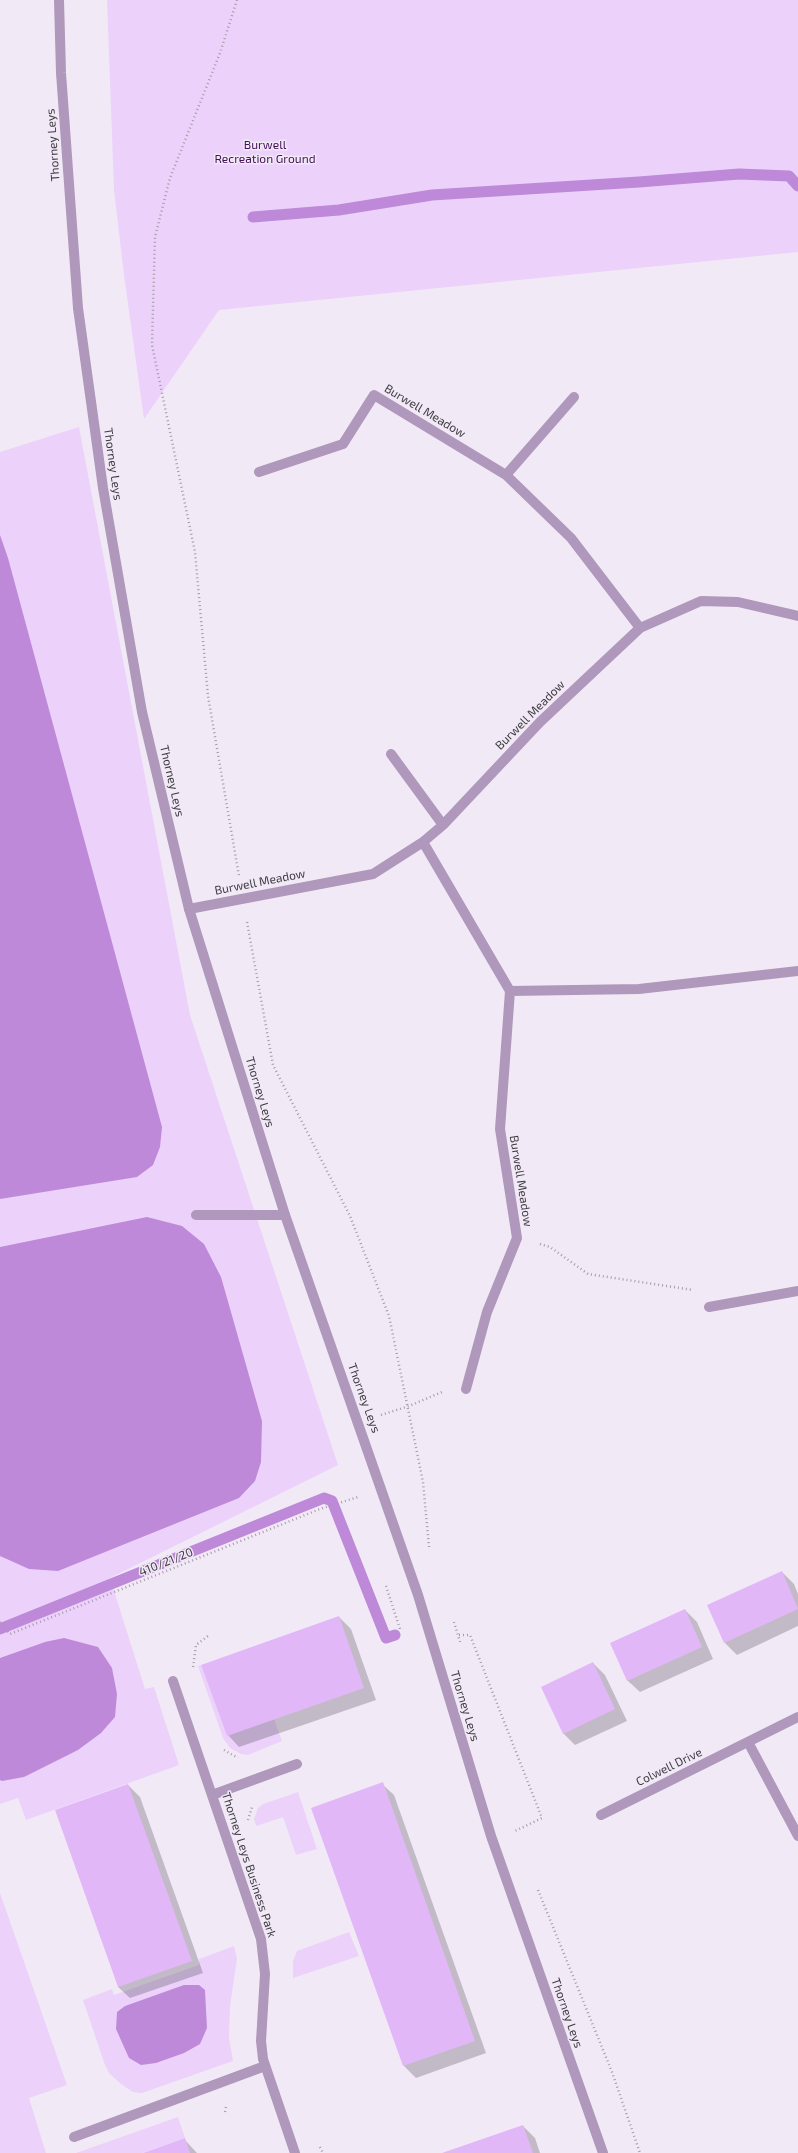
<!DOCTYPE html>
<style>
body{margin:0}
canvas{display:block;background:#f2e9f7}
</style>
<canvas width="798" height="2153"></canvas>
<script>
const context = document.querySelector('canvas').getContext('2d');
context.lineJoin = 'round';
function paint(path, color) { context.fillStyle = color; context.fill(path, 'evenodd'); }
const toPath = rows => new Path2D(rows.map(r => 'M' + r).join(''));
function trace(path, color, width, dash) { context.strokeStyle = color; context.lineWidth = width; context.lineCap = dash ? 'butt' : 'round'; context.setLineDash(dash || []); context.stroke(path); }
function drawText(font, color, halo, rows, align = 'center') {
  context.font = font + ' "Exo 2",sans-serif'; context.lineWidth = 3; context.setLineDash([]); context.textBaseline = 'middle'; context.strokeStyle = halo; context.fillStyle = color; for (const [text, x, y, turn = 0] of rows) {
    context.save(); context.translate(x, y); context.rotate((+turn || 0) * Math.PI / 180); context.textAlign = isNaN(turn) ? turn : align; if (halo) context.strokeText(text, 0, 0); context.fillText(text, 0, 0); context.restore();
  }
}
paint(toPath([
 [107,0,798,0,798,252,219,310,144,419,124,275,114,190],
 [79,427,190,1015,338,1465,110,1578,145,1689,154,1687,179,1765,26,1820,18,1798,0,1804,0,452],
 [201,1665,227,1736,274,1719,282,1741,248,1755,241,1754,230,1748,223,1738,198,1666],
 [298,1792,317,1849,296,1855,283,1817,256,1826,254,1819,258,1808,263,1804],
 [0,1893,67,2085,29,2098,46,2153,0,2153],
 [349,1932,359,1956,293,1978,293,1961,297,1951],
 [234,1946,237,1959,230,2006,229,2037,233,2061,142,2093,133,2092,121,2084,109,2073,105,2065,83,2000,112,1989,114,1995,199,1965,199,1959],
 [178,2117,185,2138,142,2153,76,2153]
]), '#ecd2fa');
paint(toPath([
 [0,535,8,558,162,1127,160,1147,153,1165,137,1177,0,1199],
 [147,1217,182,1226,204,1244,221,1277,262,1421,261,1462,255,1481,239,1498,58,1571,29,1569,0,1556,0,1247],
 [64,1638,98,1647,112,1668,117,1694,115,1717,101,1733,78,1750,24,1777,2,1781,0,1780,0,1658,45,1642],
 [184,1985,199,1985,205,1990,207,2028,200,2044,184,2053,156,2063,141,2065,129,2058,116,2029,117,2012,125,2006]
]), '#be89d8');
paint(toPath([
 [782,1572,794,1584,798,1594,798,1626,737,1655,725,1643,708,1606],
 [685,1610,697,1622,713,1659,640,1692,628,1681,611,1644],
 [339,1617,351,1629,376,1700,239,1747,228,1735],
 [593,1663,605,1675,627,1721,575,1745,563,1733],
 [382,1784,394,1795,486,2053,416,2078,404,2066],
 [128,1785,140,1797,203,1973,130,1998,118,1987],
 [523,2126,535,2138,540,2153,444,2153],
 [184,2139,197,2153,145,2153]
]), '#0003');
trace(toPath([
 [253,217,339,210,432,195,639,182,739,174,789,176,798,186],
 [0,1629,324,1498,332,1501,386,1638,395,1635]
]), '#be89d8', 11);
paint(toPath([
 [782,1571,798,1609,724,1643,707,1605],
 [685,1609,702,1647,627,1681,610,1643],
 [339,1616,364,1688,227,1736,201,1665],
 [593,1662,615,1709,563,1734,541,1687],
 [383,1782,475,2041,403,2066,311,1808],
 [128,1784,192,1961,118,1987,55,1810],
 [523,2125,533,2153,442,2153],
 [185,2138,190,2153,143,2153]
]), '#e2b7f8');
trace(toPath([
 [237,0,220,53,170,178,155,237,152,345,195,552,208,696,239,876],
 [247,922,273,1065,350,1216,389,1316,423,1482,429,1547],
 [540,1244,550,1247,588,1274,693,1290],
 [381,1415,409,1406,442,1392],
 [386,1586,400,1629],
 [0,1622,10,1634,320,1509,358,1497],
 [454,1622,460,1642],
 [459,1635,470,1635,542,1818,515,1831],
 [193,1667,196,1645,208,1636],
 [224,1750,238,1758],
 [248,1820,252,1807],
 [538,1890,612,2072,640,2153],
 [225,2112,226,2107],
 [320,2147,323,2153]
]), '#a39da7', 2.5, [1, 3]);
trace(toPath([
 [196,1215,285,1215],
 [74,2137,265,2066]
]), '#af98bb', 10);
trace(toPath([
 [259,472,343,444,374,395,506,475,571,538,640,628],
 [506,475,574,397],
 [391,754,443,825],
 [423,842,510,991,639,989,798,971],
 [189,909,373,874,423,842,443,825,540,722,640,628,701,601,738,602,798,616],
 [709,1307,798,1291],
 [466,1389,487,1312,517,1238,500,1129,510,991],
 [173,1681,261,1939,265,1974,261,2041,263,2059,295,2153],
 [748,1742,798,1836],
 [212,1795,297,1764],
 [601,1815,798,1717]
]), '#af98bb', 10);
trace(toPath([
 [59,0,61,73,78,308,103,488,142,712,189,909,285,1215,418,1595,491,1836,603,2153]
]), '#af98bb', 10);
drawText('12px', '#3e3b40', '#f2e9f7', [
 ["Thorney Leys",53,145,-94],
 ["Burwell Meadow",425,411,31],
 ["Thorney Leys",113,464,82],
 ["Burwell Meadow",530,715,-45],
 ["Thorney Leys",172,781,77],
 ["Burwell Meadow",260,882,-11],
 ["Thorney Leys",260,1092,73],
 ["Burwell Meadow",521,1181,81],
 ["Thorney Leys",364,1398,70],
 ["410/21/20",166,1562,-22],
 ["Thorney Leys",465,1706,73],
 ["Colwell Drive",669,1767,-26],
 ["Thorney Leys Business Park",249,1865,72],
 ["Thorney Leys",567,2013,71]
]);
drawText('12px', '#431158', '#f2e9f7', [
 ["Burwell",265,145],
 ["Recreation Ground",265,159]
]);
</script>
